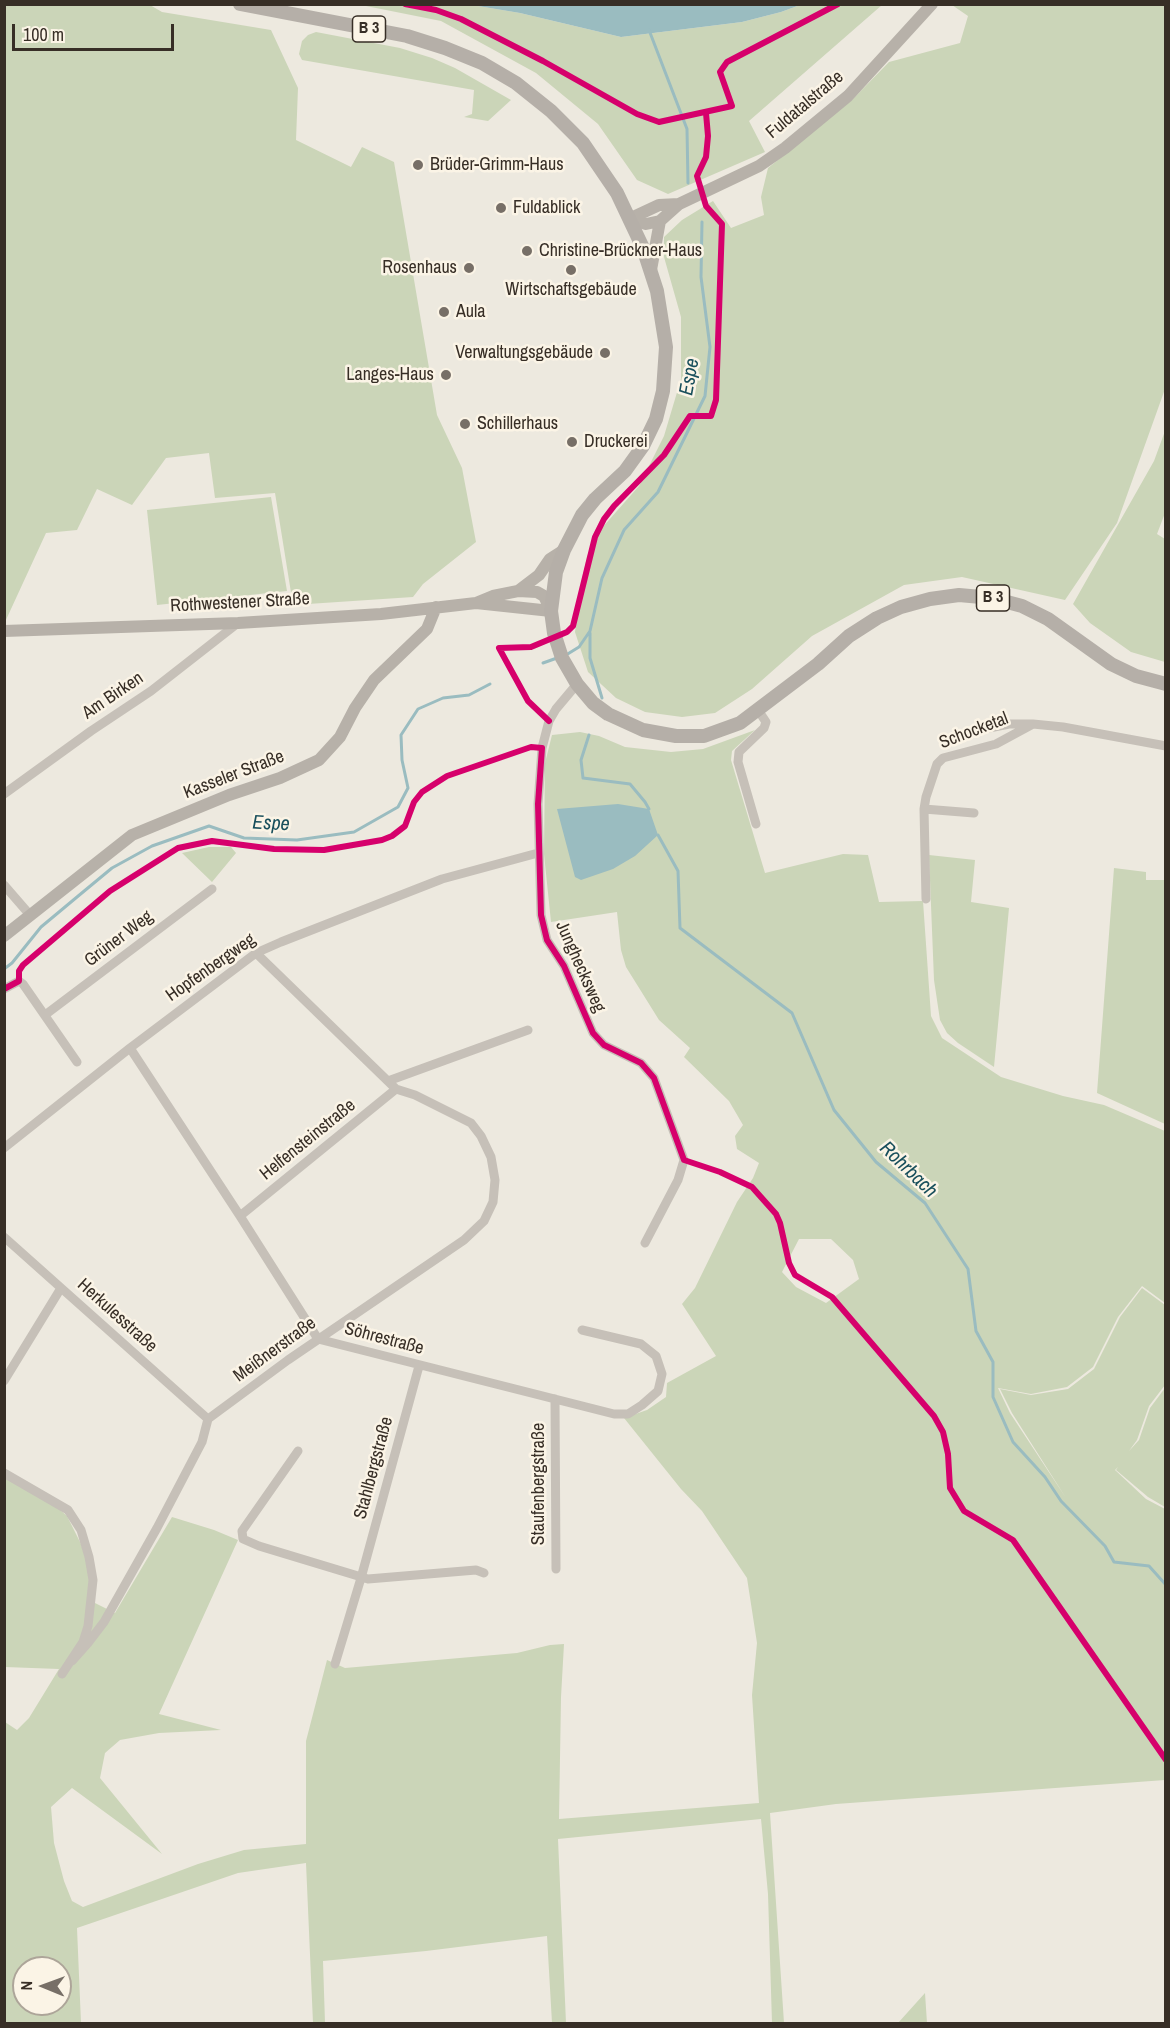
<!DOCTYPE html>
<meta charset="utf-8">
<style>
body{margin:0}
#map{position:relative;width:1170px;height:2028px;overflow:hidden;background:#ede9df;font-family:"Archivo Narrow",sans-serif}
canvas{display:block}
.frame{position:absolute;inset:0;border:6px solid #372e26;pointer-events:none}
.north{position:absolute;left:12px;top:1956px;width:60px;height:60px;box-sizing:border-box;background:#fbf4e6;border:2px solid #ada599;border-radius:50%;rotate:271deg;font-size:16px;font-weight:700;line-height:24px;text-align:center;color:#372e26}
.north::after{content:'';display:block;margin:auto;width:21px;height:27px;background:#776f67;clip-path:polygon(50% 0,100% 100%,50% 72%,0 100%)}
.scale{position:absolute;left:12px;top:24px;width:162px;height:27px;box-sizing:border-box;border:3px solid #372e26;border-top:0;padding-left:8px;font-size:18px;line-height:21px;white-space:nowrap;color:#372e26;-webkit-text-stroke:4px #fbf4e6;paint-order:stroke}
</style>
<div id="map">
<canvas width="1170" height="2028"></canvas>
<div class="frame"></div>
<div class="north">N</div>
<div class="scale">100 m</div>
</div>
<script>
const context = document.querySelector('canvas').getContext('2d');
context.lineJoin = 'round';
function paint(path, color) { context.fillStyle = color; context.fill(path, 'evenodd'); }
const toPath = rows => new Path2D(rows.map(r => 'M' + r).join(''));
function trace(path, color, width, dash) { context.strokeStyle = color; context.lineWidth = width; context.lineCap = dash ? 'butt' : 'round'; context.setLineDash(dash || []); context.stroke(path); }
function drawText(font, color, halo, rows, align = 'center') {
  context.font = font + ' "Archivo Narrow",sans-serif'; context.lineWidth = 5; context.setLineDash([]); context.textBaseline = 'middle'; context.strokeStyle = halo; context.fillStyle = color; for (const [text, x, y, turn = 0] of rows) {
    context.save(); context.translate(x, y); context.rotate((+turn || 0) * Math.PI / 180); context.textAlign = isNaN(turn) ? turn : align; if (halo) context.strokeText(text, 0, 0); context.fillText(text, 0, 0); context.restore();
  }
}
paint(toPath([
 [4,5,150,5,162,12,271,30,298,88,296,140,351,167,362,147,394,162,437,415,462,468,476,542,423,584,413,597,293,605,275,493,215,498,209,453,166,458,132,505,97,489,77,530,46,533,5,622],
 [361,5,472,5,520,13,621,37,742,22,781,12,800,5,882,5,749,121,765,152,668,194,637,180,598,124,536,73,441,21],
 [952,5,1165,5,1165,389,1117,523,1065,600,962,577,904,585,812,636,752,689,715,713,682,717,645,712,616,698,588,672,575,632,581,585,587,556,601,529,639,486,664,436,681,379,681,317,664,257,664,237,682,220,713,201,731,228,764,215,761,197,768,168,852,100,889,62,960,43,968,16],
 [316,32,400,48,432,58,455,68,511,100,488,121,464,117,472,114,474,90,302,60,299,54,302,41,308,35],
 [1165,431,1165,513,1157,534,1165,539,1165,662,1131,652,1090,623,1073,604,1154,461],
 [271,497,287,591,157,605,147,510],
 [755,730,732,751,731,760,765,873,843,854,868,855,879,902,923,901,931,1016,942,1038,1001,1077,1063,1096,1104,1105,1165,1131,1165,1303,1142,1286,1118,1317,1093,1367,1067,1387,1031,1394,998,1388,1010,1413,1066,1498,1012,1413,1000,1389,1031,1395,1068,1389,1094,1369,1120,1317,1142,1288,1165,1305,1165,1385,1149,1406,1137,1440,1129,1451,1139,1440,1150,1408,1165,1388,1165,1507,1148,1497,1116,1470,1118,1467,1115,1470,1146,1499,1165,1509,1165,1780,836,1804,770,1813,784,2023,772,2023,768,1894,761,1819,558,1839,566,2023,552,2023,547,1936,426,1951,323,1961,325,2023,313,2023,306,1863,238,1873,77,1928,81,2023,5,2023,5,1722,17,1730,29,1718,59,1669,5,1667,4,1476,58,1508,67,1516,81,1544,91,1576,89,1600,115,1613,172,1517,214,1530,238,1540,159,1714,221,1730,159,1733,120,1740,105,1753,100,1778,162,1854,72,1788,51,1807,54,1843,64,1881,72,1901,83,1907,198,1864,244,1850,306,1844,306,1741,327,1660,345,1668,517,1653,550,1645,564,1644,561,1697,559,1819,759,1803,752,1695,757,1643,747,1578,702,1511,681,1489,624,1418,647,1410,666,1397,667,1383,716,1356,682,1304,695,1288,737,1202,753,1178,759,1163,737,1149,735,1136,743,1125,729,1101,684,1057,690,1048,659,1020,626,967,621,950,617,912,551,922,544,854,545,763,552,735,580,732,599,736,625,747,671,752,703,749],
 [799,1239,831,1239,853,1260,859,1279,826,1303,796,1287,782,1272],
 [24,1968,60,1968,60,2004,24,2004],
 [209,847,231,847,236,853,212,882,182,853],
 [929,855,975,860,971,902,1009,908,994,1067,958,1043,947,1033,940,1020,934,980],
 [1114,868,1146,872,1146,880,1165,880,1165,1124,1097,1093],
 [925,1993,927,2023,898,2023]
]), '#cbd5b8');
paint(toPath([
 [472,5,800,4,800,5,781,12,742,22,621,37,520,13],
 [618,804,649,809,658,835,635,856,613,869,581,880,575,877,557,809]
]), '#9abcc0');
trace(toPath([
 [649,30,687,129,688,183],
 [590,633,590,658,602,698],
 [566,655,579,647,590,631,602,578,624,530,658,492,705,396,710,347,701,277,702,222],
 [543,663,557,658],
 [589,735,581,760,583,778,630,784,645,802,649,809],
 [658,835,678,871,680,928,792,1013,834,1110,876,1162,925,1203,968,1269,976,1331,993,1362,993,1397,1013,1442,1045,1477,1061,1501,1105,1546,1114,1562,1149,1566,1166,1585],
 [4,969,12,963,41,927,77,897,112,868,152,846,209,826,244,838,297,840,354,832,398,807,408,788,402,760,401,735,418,709,443,698,469,695,490,684]
]), '#9abcc0', 3);
trace(toPath([
 [577,684,556,709,549,721,542,748,538,804,541,915,547,940,564,966,593,1033,604,1045,641,1063,654,1078,684,1160,678,1180,645,1243],
 [984,729,1009,724,1033,724,1063,727,1166,746],
 [4,794,91,731,151,691,238,623],
 [924,809,974,813],
 [756,824,738,762,739,752,764,728,766,722,758,710],
 [4,885,30,915],
 [926,899,924,809,926,797,937,764,943,758,996,744,1033,724],
 [4,989,19,981,23,984,77,1062],
 [45,1015,212,889],
 [130,1048,240,1216,318,1339,614,1414,628,1414,642,1405,658,1391,662,1374,656,1356,641,1344,582,1330],
 [388,1081,528,1030],
 [4,1148,130,1048,256,953,281,942,442,879,538,853],
 [240,1216,396,1089],
 [4,1237,208,1419],
 [4,1381,61,1288],
 [555,1399,556,1569],
 [298,1451,242,1531,243,1539,259,1546,368,1579,476,1570,484,1573],
 [4,1473,68,1510,81,1530,89,1557,93,1580,88,1626,83,1642,62,1674],
 [72,1661,88,1643,104,1622,157,1528,202,1442,208,1419,288,1360,464,1240,484,1221,493,1202,495,1180,491,1157,481,1136,471,1123,415,1095,396,1089,256,953],
 [335,1664,361,1578,419,1366]
]), '#c6c0b8', 9);
trace(toPath([
 [629,219,646,224,660,221,679,204,759,166,785,148,848,96,932,4],
 [629,219,659,205,679,204],
 [651,270,660,221],
 [518,591,539,575,550,559,564,550],
 [4,631,238,623,381,614,476,603,551,611,544,596,537,592,518,591,493,596,476,603],
 [4,936,132,835,229,795,280,778,319,760,340,737,355,708,374,680,427,629,436,607]
]), '#b7b1a9', 12);
trace(toPath([
 [240,4,407,36,445,48,482,63,516,83,551,111,583,143,617,193,643,248,657,291,666,347,663,391,656,419,643,446,625,471,595,499,582,515,564,550,556,572,551,611,554,633,562,658,577,684,593,703,608,714,643,730,676,736,704,736,740,723,818,664,849,636,877,618,901,607,930,599,959,595,992,598,1022,606,1048,619,1111,664,1136,676,1166,684]
]), '#b5afa8', 14);
trace(toPath([
 [405,4,436,10,461,19,543,61,637,114,659,122,732,106,720,72,727,62,838,4],
 [549,721,528,701,499,648,531,647,567,632,573,626,595,537,604,519,614,506,664,455,690,416,711,416,716,400,722,224,706,206,697,176,706,157,708,136,706,113],
 [4,989,19,981,19,971,23,965,110,891,178,848,212,841,274,849,324,850,382,840,392,836,405,826,414,802,422,792,447,776,531,747,542,748,538,804,541,915,547,940,564,966,593,1033,604,1045,641,1063,654,1078,684,1160,720,1172,752,1187,776,1214,780,1223,789,1263,795,1275,832,1297,934,1416,943,1432,948,1454,950,1488,964,1511,1013,1540,1166,1760]
]), '#d6006c', 6);
for (const [x, y, r, color] of [
 [418,165,6,"#776f67"],
 [501,208,6,"#776f67"],
 [527,251,6,"#776f67"],
 [469,268,6,"#776f67"],
 [571,270,6,"#776f67"],
 [444,312,6,"#776f67"],
 [605,353,6,"#776f67"],
 [446,375,6,"#776f67"],
 [465,424,6,"#776f67"],
 [572,442,6,"#776f67"]
]) { const dot = new Path2D(); dot.arc(x, y, r, 0, 2 * Math.PI); context.fillStyle = color; context.fill(dot); trace(dot, '#fbf4e6', 2); }
for (const [x, y, w] of [
 [369,29,33],
 [993,598,33]
]) { const box = new Path2D(); box.roundRect(x - w / 2, y - 13, w, 26, 4.5); context.fillStyle = '#fbf4e6'; context.fill(box); trace(box, '#372e26', 1.5); }
drawText('bold 16px', '#372e26', null, [
 ["B 3",369,29],
 ["B 3",993,598]
]);
drawText('18px', '#372e26', '#fbf4e6', [
 ["Fuldatalstraße",805,105,-40],
 ["Rothwestener Straße",240,603,-3],
 ["Am Birken",113,696,-34],
 ["Schocketal",974,731,-21],
 ["Kasseler Straße",234,775,-21],
 ["Grüner Weg",119,939,-37],
 ["Junghecksweg",580,967,66],
 ["Hopfenbergweg",211,968,-35],
 ["Helfensteinstraße",308,1140,-39],
 ["Herkulesstraße",117,1316,42],
 ["Söhrestraße",384,1339,15],
 ["Meißnerstraße",275,1350,-36],
 ["Stahlbergstraße",374,1468,-75],
 ["Staufenbergstraße",539,1484,-90]
]);
drawText('18px', '#372e26', '#fbf4e6', [
 ["Brüder-Grimm-Haus",430,165],
 ["Fuldablick",513,208],
 ["Christine-Brückner-Haus",539,251],
 ["Rosenhaus",457,268,"right"],
 ["Wirtschaftsgebäude",571,290,"center"],
 ["Aula",456,312],
 ["Verwaltungsgebäude",593,353,"right"],
 ["Langes-Haus",434,375,"right"],
 ["Schillerhaus",477,424],
 ["Druckerei",584,442]
], 'left');
drawText('italic 20px', '#194f5c', '#fbf4e6', [
 ["Espe",690,377,-80],
 ["Espe",271,824,3],
 ["Rohrbach",908,1170,44]
]);
</script>
